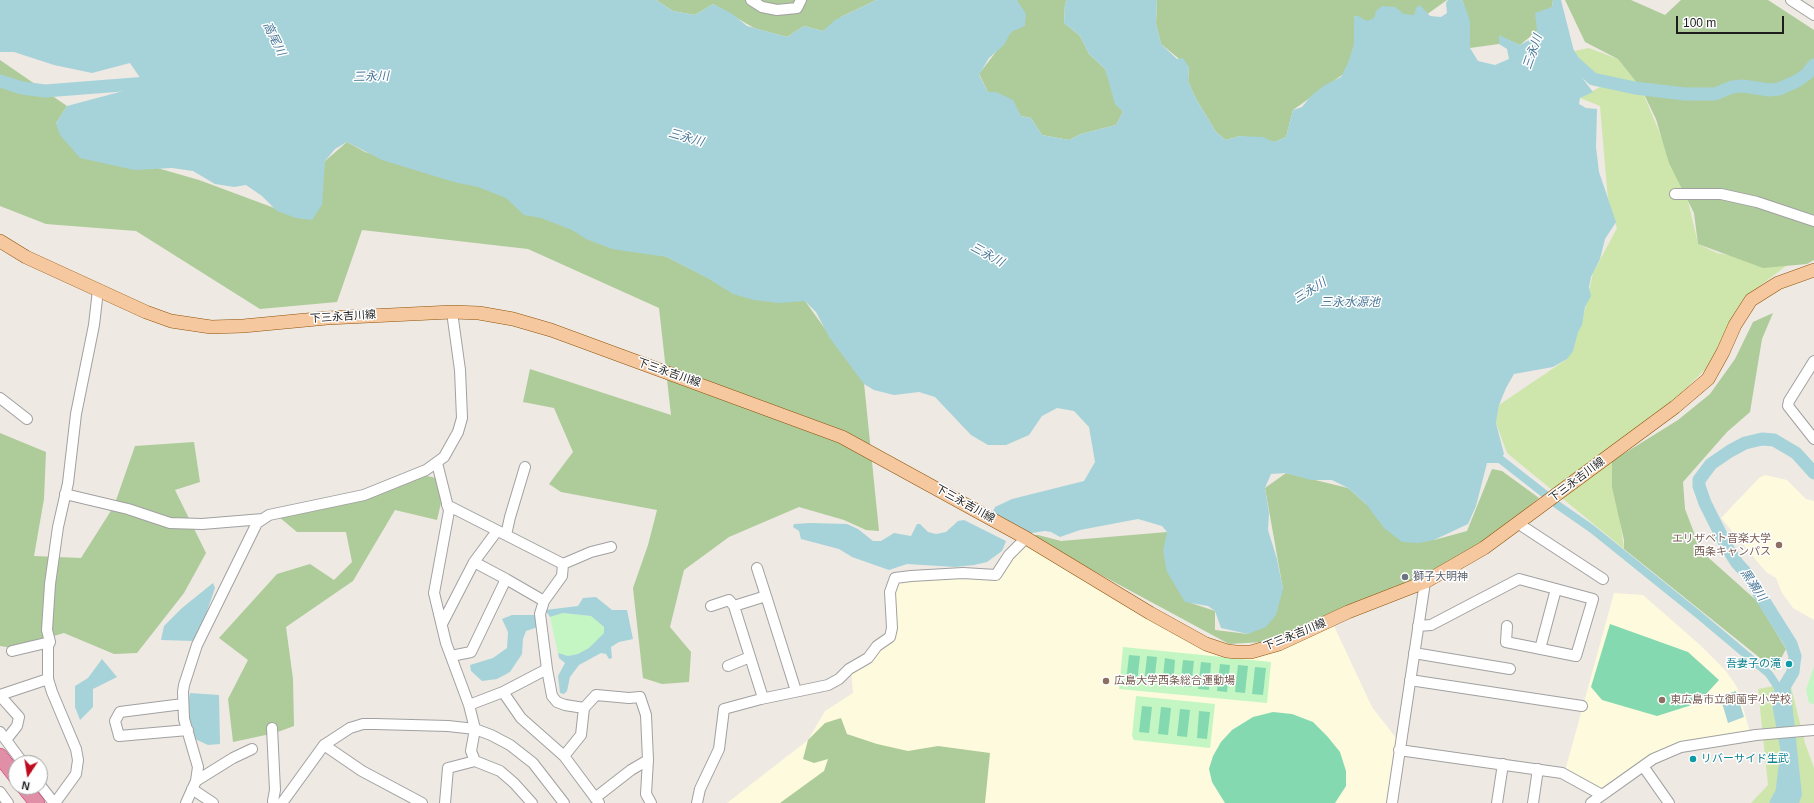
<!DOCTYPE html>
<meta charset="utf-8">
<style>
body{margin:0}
#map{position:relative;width:1814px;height:803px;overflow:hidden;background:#eee9e3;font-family:Arial,sans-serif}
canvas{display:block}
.north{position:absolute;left:8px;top:755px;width:40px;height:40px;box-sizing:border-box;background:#fff;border:1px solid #a5a5a5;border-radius:50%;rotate:192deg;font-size:11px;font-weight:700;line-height:16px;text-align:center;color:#1d1d1d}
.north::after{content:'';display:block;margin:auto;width:14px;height:18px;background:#bf0b1e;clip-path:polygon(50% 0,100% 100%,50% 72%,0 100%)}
.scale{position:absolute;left:1676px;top:16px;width:108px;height:18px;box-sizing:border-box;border:2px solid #1d1d1d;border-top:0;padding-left:5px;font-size:12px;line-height:14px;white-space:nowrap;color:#1d1d1d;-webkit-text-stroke:3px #fff;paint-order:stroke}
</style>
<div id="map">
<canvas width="1814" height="803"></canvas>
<div class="north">N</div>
<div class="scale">100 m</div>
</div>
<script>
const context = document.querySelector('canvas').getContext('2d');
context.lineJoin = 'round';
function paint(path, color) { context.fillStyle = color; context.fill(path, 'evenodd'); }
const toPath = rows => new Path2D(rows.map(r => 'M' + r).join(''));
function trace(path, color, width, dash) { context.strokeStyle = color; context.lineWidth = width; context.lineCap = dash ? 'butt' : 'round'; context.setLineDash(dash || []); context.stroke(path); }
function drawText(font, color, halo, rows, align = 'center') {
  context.font = font + ' Arial,"Noto Sans JP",sans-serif'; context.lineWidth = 3; context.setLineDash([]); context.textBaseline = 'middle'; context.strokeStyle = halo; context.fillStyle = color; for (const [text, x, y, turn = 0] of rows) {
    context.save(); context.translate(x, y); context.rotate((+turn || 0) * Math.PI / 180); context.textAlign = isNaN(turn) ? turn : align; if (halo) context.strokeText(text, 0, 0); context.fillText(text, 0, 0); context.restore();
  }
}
paint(toPath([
 [1765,475,1787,480,1806,499,1814,501,1814,620,1793,608,1782,593,1776,578,1766,572,1721,518,1759,478],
 [1026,544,1203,647,1289,646,1334,626,1372,707,1396,738,1387,803,727,803,808,740,825,711,853,693,851,670,885,642,894,591,899,581,997,577,1011,558],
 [1614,593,1643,595,1699,644,1726,671,1737,687,1750,732,1675,744,1648,756,1600,790,1565,771]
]), '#fdfadd');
paint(toPath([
 [1589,48,1618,59,1641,88,1688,201,1698,244,1717,253,1786,266,1744,298,1723,352,1612,461,1624,549,1507,453,1496,423,1499,405,1567,359,1584,314,1593,273,1617,228,1608,200,1600,106,1580,98,1600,87,1574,51],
 [1790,683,1805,743,1814,768,1814,803,1751,803,1768,785,1758,689]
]), '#cee6ab');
paint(toPath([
 [656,0,876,0,841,17,823,31,804,26,787,37,754,28,713,4,695,15,673,11],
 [1009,0,1067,0,1065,4,1064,23,1080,36,1089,54,1105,69,1123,112,1116,125,1081,134,1069,140,1042,135,1031,118,1021,116,988,92,979,74,1011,32],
 [1157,0,1447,0,1293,110,1286,137,1274,142,1240,136,1226,140,1216,132,1195,97,1188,81,1189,67,1161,44,1156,24],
 [1460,0,1553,0,1552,7,1537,31,1520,45,1499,36,1499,44,1470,48,1463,1],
 [1565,0,1631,0,1665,15,1681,0,1768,0,1814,30,1814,260,1807,264,1763,268,1698,244,1694,213,1669,163,1656,119,1641,88,1618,59,1585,42],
 [0,60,67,106,56,123,140,163,199,180,304,219,325,161,347,142,365,152,528,197,667,257,746,297,805,301,864,383,879,531,866,530,844,520,799,507,729,537,684,570,670,627,691,652,689,682,662,684,643,678,633,588,648,545,657,510,561,492,549,484,573,452,554,408,523,402,530,369,671,415,659,308,528,249,362,230,337,302,260,309,136,231,46,224,0,206],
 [1773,313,1762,339,1750,412,1727,432,1683,482,1685,509,1701,551,1757,601,1786,649,1775,670,1624,549,1624,540,1612,487,1612,461,1678,420,1710,394,1735,359,1753,322],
 [0,433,46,452,44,499,34,556,81,558,114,506,135,446,194,442,200,482,175,490,206,553,184,593,137,653,114,654,64,633,13,648,0,646],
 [1492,469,1502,471,1539,498,1490,539,1422,576,1338,610,1279,641,1229,644,1027,535,1038,535,1061,541,1167,532,1191,603,1215,611,1215,630,1248,634,1283,589,1265,488,1286,473,1348,488,1366,504,1434,540,1467,531],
 [416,474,437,478,441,503,437,520,395,510,353,581,286,627,293,679,294,726,275,733,233,742,228,699,248,660,219,638,277,574,310,564,334,580,352,562,346,532,297,532,279,517],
 [841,718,847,734,877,744,908,751,938,746,990,753,985,803,780,803,824,771,828,759,814,763,803,759,808,740,825,723]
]), '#aecb9a');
paint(toPath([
 [563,613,591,616,604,627,604,633,590,648,578,654,568,656,558,653,550,617],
 [1123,647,1271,662,1267,703,1119,689],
 [1814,666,1814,704,1809,703,1806,690],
 [1136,696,1215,704,1210,748,1134,740,1132,736]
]), '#c3f6c2');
paint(toPath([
 [1610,624,1688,652,1719,680,1698,703,1657,716,1602,700,1591,687],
 [1129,655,1140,656,1137,683,1126,682],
 [1147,656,1157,657,1154,684,1144,683],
 [1165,658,1175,660,1173,686,1162,685],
 [1183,660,1194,661,1191,687,1180,686],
 [1201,662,1211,663,1209,690,1198,689],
 [1220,664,1230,665,1227,692,1217,691],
 [1238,665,1248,666,1245,693,1235,692],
 [1255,667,1266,668,1263,695,1252,694],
 [1142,706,1152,707,1149,733,1139,732],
 [1161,707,1171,708,1168,735,1158,734],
 [1180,709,1190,710,1187,737,1177,736],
 [1199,711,1210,712,1207,739,1197,738],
 [1273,712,1292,714,1313,722,1327,736,1340,752,1346,771,1346,786,1335,803,1225,803,1212,782,1209,769,1213,756,1221,742,1232,730,1253,717]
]), '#85d9b0');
paint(toPath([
 [0,0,656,0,673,11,695,15,713,4,731,13,747,26,787,37,804,26,823,31,835,20,876,0,1017,0,1026,14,1025,26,1011,32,1004,45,989,58,979,75,988,92,996,92,1013,100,1021,116,1031,118,1042,135,1069,140,1081,134,1116,125,1123,112,1115,104,1105,69,1089,54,1080,36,1064,23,1065,4,1067,0,1157,0,1156,24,1161,44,1177,59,1183,58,1189,67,1188,81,1195,97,1216,132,1226,140,1240,136,1263,137,1274,142,1286,137,1293,110,1302,107,1311,96,1325,85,1341,77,1348,63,1354,44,1354,16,1358,16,1367,21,1374,18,1376,11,1382,6,1395,7,1404,14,1414,15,1416,8,1420,5,1430,16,1441,17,1447,13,1446,3,1448,0,1460,0,1463,1,1470,21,1470,48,1478,61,1495,65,1509,59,1507,49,1499,44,1499,35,1520,45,1533,38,1537,31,1535,13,1552,7,1553,0,1561,0,1580,75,1593,92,1580,98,1579,104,1586,108,1597,109,1596,147,1599,172,1616,222,1605,239,1600,259,1591,277,1589,287,1591,296,1585,307,1582,325,1578,332,1573,351,1567,359,1553,367,1514,374,1506,388,1499,405,1496,423,1504,454,1498,463,1487,463,1476,506,1468,524,1434,540,1419,543,1402,542,1384,528,1366,504,1348,488,1332,480,1311,480,1286,473,1271,474,1265,488,1269,513,1268,530,1277,559,1283,589,1276,615,1266,627,1248,634,1221,628,1215,611,1208,606,1185,602,1167,572,1163,551,1167,532,1162,526,1138,519,1080,530,1060,537,1051,532,1045,531,1025,534,991,516,995,507,1012,499,1084,481,1095,462,1089,427,1074,411,1057,408,1042,416,1029,435,1006,445,988,445,971,435,935,397,919,392,894,395,874,390,864,384,829,337,816,312,805,301,779,303,754,300,733,294,709,279,667,257,612,249,586,239,572,230,541,218,524,215,506,198,478,187,454,182,382,160,347,142,335,149,325,161,322,205,312,220,296,218,277,211,262,196,246,185,234,187,215,184,193,171,172,168,134,170,80,158,60,135,56,123,67,106,127,90,147,88,130,63,92,73,54,65,14,52,0,52],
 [964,520,1006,541,1002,551,987,562,974,565,955,567,907,564,889,570,852,557,839,549,801,539,799,531,793,527,794,524,810,523,847,524,858,529,873,541,881,541,894,533,911,536,917,524,920,524,928,532,936,534,946,532,958,521],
 [213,583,215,588,205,617,193,641,161,640,164,626,182,608],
 [596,597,612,610,627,610,633,639,619,642,611,647,612,658,609,659,606,654,601,653,579,665,570,677,567,691,564,694,560,693,558,676,565,663,559,658,558,653,568,656,578,654,589,648,604,633,604,627,591,616,563,613,550,617,545,610,578,606,583,598],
 [512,615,540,615,538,627,526,631,523,639,522,654,510,672,497,679,482,681,471,671,470,665,493,658,507,648,508,632,502,619],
 [102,659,117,677,93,689,93,707,80,720,75,707,75,686,88,678],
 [1790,683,1802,795,1799,803,1775,803,1787,786,1770,693],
 [1736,691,1744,717,1728,723,1720,696],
 [190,693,219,695,220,744,208,745,195,739,187,710]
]), '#a6d3d9');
trace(toPath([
 [1500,459,1546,495],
 [1556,504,1592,529,1700,616,1769,674,1781,692]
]), '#a6d3d9', 8);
trace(toPath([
 [1567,52,1574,62,1593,79,1635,88,1685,94,1715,94,1732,87,1743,86,1769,90,1779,89,1797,81,1807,74,1814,65],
 [0,81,22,88,45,91,160,82],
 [1782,701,1781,692,1793,672,1794,663,1795,656,1791,644,1747,574,1737,563,1728,549,1705,503,1699,486,1699,480,1711,464,1730,451,1745,443,1762,439,1774,440,1796,453,1814,473],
 [1776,803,1782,792,1786,758]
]), '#a6d3d9', 13);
const minor = toPath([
 [751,0,762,7,777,10,797,8,801,0],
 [1791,0,1814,15],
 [1675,194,1721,194,1757,202,1814,221],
 [1814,361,1789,401,1788,406,1814,439],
 [0,398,27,419],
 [437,463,449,511,434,593,446,643,469,705,475,729,471,751,475,761],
 [65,494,128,509,170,523,202,524,263,519],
 [447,505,563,564,562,576,544,601,506,579,471,652,451,656],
 [1519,524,1603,579],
 [506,535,510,517,525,467],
 [474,562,506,579],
 [563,564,591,552,611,547],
 [757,568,766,596],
 [544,601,540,614,547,669],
 [711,606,729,600,734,606],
 [442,624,474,562,497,531],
 [1418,626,1431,625,1519,579,1593,599,1576,656,1506,642,1507,626],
 [1540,649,1556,589],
 [12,651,50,642],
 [1414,653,1510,669],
 [728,666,750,657],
 [1410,680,1582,706],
 [503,692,521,718,564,756,599,803],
 [763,698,734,606,766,596,796,691],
 [183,704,120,712,115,721,119,736,188,730],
 [469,705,503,692,547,669,552,696,557,702,565,705,584,708,596,695,629,698,640,697,646,715,648,760,646,794,651,803],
 [272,728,275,790,273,801,275,803],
 [0,732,23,763],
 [6,740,17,726,19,717,3,699,3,694,48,679],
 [324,745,362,771,422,803],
 [1399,750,1562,773,1602,795],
 [564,756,581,735,584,708],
 [1643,766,1669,803],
 [196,781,233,758,252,749],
 [40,785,54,803],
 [192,789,213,803],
 [0,792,8,803],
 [595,798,631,770,648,760],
 [55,803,76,774,78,760,76,749,52,692,48,679,48,646,50,642,47,630,50,584,58,527,68,483,76,414,94,325,98,290],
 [186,803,196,781,198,767,184,719,183,692,184,685,197,645,257,523,269,515,364,495,426,470,444,457,458,432,462,418,460,370,452,312],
 [282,803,324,745,350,728,363,724,375,724,448,726,475,729,491,735,510,745,533,763,564,803],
 [445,803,448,768,475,761,500,771,514,783,532,803],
 [697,803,700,789,719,749,724,709,761,699,828,685,839,679,849,669,868,658,877,646,890,637,892,628,890,592,895,578,911,576,963,573,996,575,1009,555,1026,538],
 [1392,803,1425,582],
 [1497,803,1503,764],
 [1533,803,1538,769],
 [1591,803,1653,759,1681,747,1756,735,1814,730]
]);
const major = toPath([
 [0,241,26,257,146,312,171,321,211,327,243,326,327,318,452,312,479,313,513,319,551,330,842,437,1026,538,1150,613,1206,644,1227,651,1236,652,1251,652,1279,644,1348,612,1425,582,1484,548,1675,407,1708,379,1723,352,1735,325,1751,300,1778,283,1814,270]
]);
const highway = toPath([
 [0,756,16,777],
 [24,787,37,803]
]);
trace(minor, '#a1a1a1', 12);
trace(major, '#8e5308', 14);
trace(highway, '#cf2d76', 16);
trace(minor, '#fff', 10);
trace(major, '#f6c89f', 13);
trace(highway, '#e18fa7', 15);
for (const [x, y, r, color] of [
 [1779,545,4,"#8d6e63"],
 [1405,577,4,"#6b7280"],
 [1789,664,4,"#0f9aa8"],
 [1106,681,4,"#8d6e63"],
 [1662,700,4,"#8d6e63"],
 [1693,759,4,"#0f9aa8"]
]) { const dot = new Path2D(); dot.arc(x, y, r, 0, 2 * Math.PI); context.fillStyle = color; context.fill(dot); trace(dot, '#fff', 1.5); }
drawText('11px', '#1d1d1d', '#fff', [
 ["下三永吉川線",343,317,-4],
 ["下三永吉川線",669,373,19],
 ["下三永吉川線",1577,480,-37],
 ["下三永吉川線",965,504,29],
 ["下三永吉川線",1295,635,-22]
]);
drawText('11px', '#785e54', '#fff', [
 ["エリザベト音楽大学",1771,539,"right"],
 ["西条キャンパス",1771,552,"right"],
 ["広島大学西条総合運動場",1114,681],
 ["東広島市立御薗宇小学校",1670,700]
], 'left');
drawText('11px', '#5b616d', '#fff', [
 ["獅子大明神",1413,577]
], 'left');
drawText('11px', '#0d838f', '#fff', [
 ["吾妻子の滝",1781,664],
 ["リバーサイド生武",1701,759,"left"]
], 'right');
drawText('italic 12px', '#497898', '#fff', [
 ["高尾川",274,39,64],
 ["三永川",1533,52,-71],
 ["三永川",371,77,-1],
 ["三永川",686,138,16],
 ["三永川",987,255,29],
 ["三永川",1310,291,-32],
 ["三永水源池",1350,303],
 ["黒瀬川",1753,585,56]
]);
</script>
